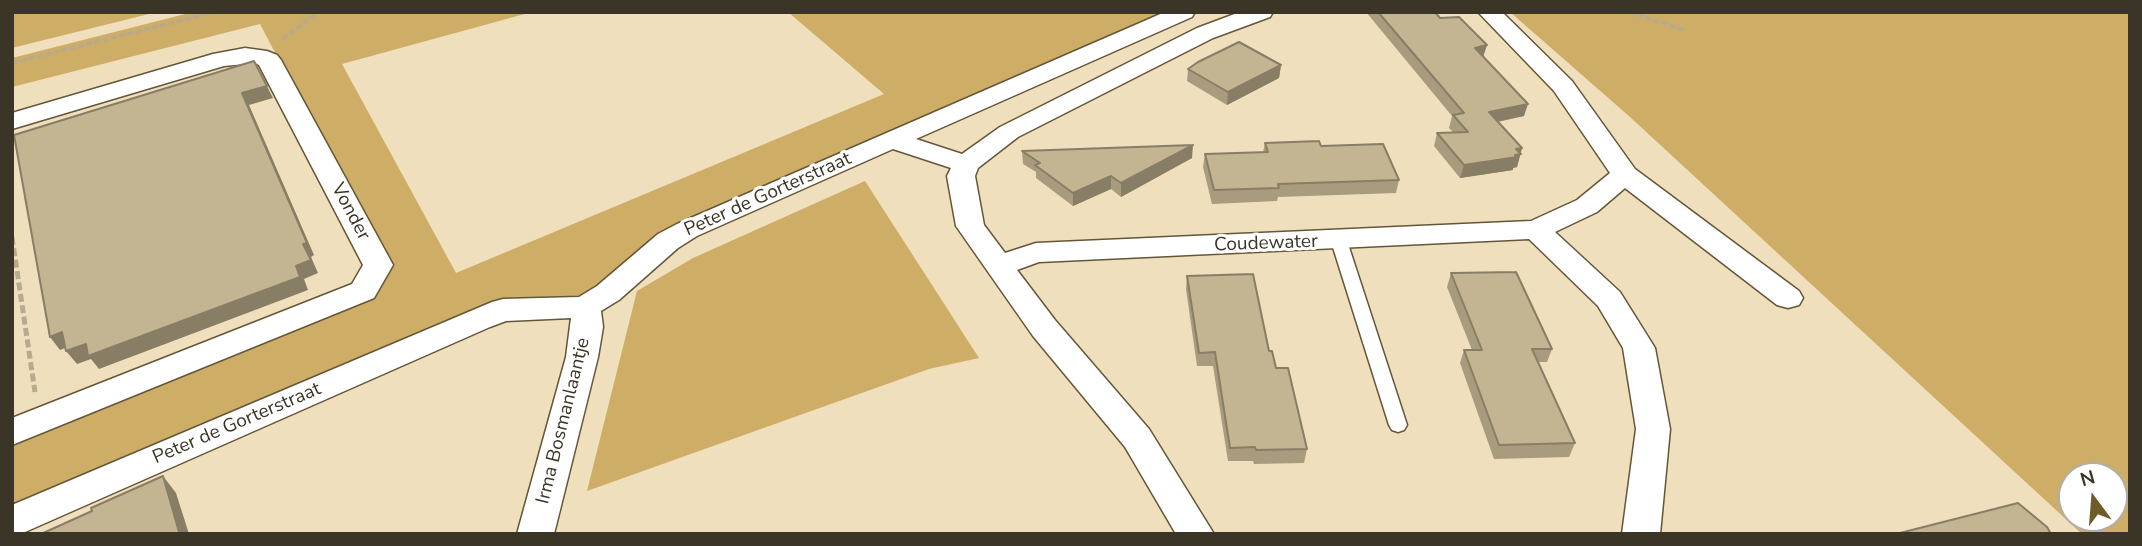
<!DOCTYPE html>
<style>
body{margin:0}
#map{position:relative;width:2142px;height:546px;overflow:hidden;background:#efdfbd;font-family:"Nunito Sans",sans-serif}
canvas{display:block}
.frame{position:absolute;inset:0;border:14px solid #3b3527;pointer-events:none}
.north{position:absolute;left:2058px;top:462px;width:70px;height:70px;box-sizing:border-box;background:#fff;border:2px solid #b1aea9;border-radius:50%;rotate:344deg;font-size:19px;font-weight:700;line-height:28px;text-align:center;color:#3b3527}
.north::after{content:'';display:block;margin:auto;width:24px;height:32px;background:#6f5a29;clip-path:polygon(50% 0,100% 100%,50% 72%,0 100%)}
</style>
<div id="map">
<canvas width="2142" height="546"></canvas>
<div class="frame"></div>
<div class="north">N</div>
</div>
<script>
const context = document.querySelector('canvas').getContext('2d');
context.lineJoin = 'round';
function paint(path, color) { context.fillStyle = color; context.fill(path, 'evenodd'); }
const toPath = rows => new Path2D(rows.map(r => 'M' + r).join(''));
function trace(path, color, width, dash) { context.strokeStyle = color; context.lineWidth = width; context.lineCap = dash ? 'butt' : 'round'; context.setLineDash(dash || []); context.stroke(path); }
function drawText(font, color, halo, rows, align = 'center') {
  context.font = font + ' "Nunito Sans",sans-serif'; context.lineWidth = 6; context.setLineDash([]); context.textBaseline = 'middle'; context.strokeStyle = halo; context.fillStyle = color; for (const [text, x, y, turn = 0] of rows) {
    context.save(); context.translate(x, y); context.rotate((+turn || 0) * Math.PI / 180); context.textAlign = isNaN(turn) ? turn : align; if (halo) context.strokeText(text, 0, 0); context.fillText(text, 0, 0); context.restore();
  }
}
paint(toPath([
 [12,12,157,12,12,48],
 [193,12,532,12,342,64,456,273,884,94,788,12,1170,12,697,216,589,293,569,299,549,300,12,511,12,442,361,300,386,265,260,24,12,87,12,58],
 [1510,12,2130,12,2130,534,2082,534,1630,117],
 [2114,476,2114,518,2072,518,2072,476],
 [865,181,979,358,929,369,587,491,637,291,693,258]
]), '#ceae66');
const lane = toPath([
 [1339,236,1347,241,1407,425,1404,430,1398,432,1392,430,1389,425,1331,241,1339,236]
]);
const street = toPath([
 [1165,12,1195,12,1192,17,916,139,962,154,1000,127,1197,28,1240,12,1273,12,1270,17,1213,38,1018,137,978,168,975,176,984,225,1005,253,1036,243,1531,221,1577,200,1610,173,1554,91,1478,12,1502,12,1572,81,1635,169,1799,291,1803,298,1799,305,1788,308,1777,305,1625,188,1597,212,1555,232,1620,292,1655,348,1670,429,1660,534,1622,534,1636,429,1623,348,1598,306,1529,239,1039,262,1017,270,1055,320,1149,429,1214,534,1176,534,1125,447,1033,336,956,226,947,176,951,168,893,149,697,236,678,248,619,300,601,311,603,327,598,357,554,534,517,534,566,357,571,318,506,321,490,327,25,532,12,534,12,505,492,302,503,299,579,297,597,286,658,234,677,224,1165,12],
 [245,48,267,51,277,55,281,60,393,265,378,291,374,298,12,445,12,418,352,284,363,265,259,65,255,63,224,66,12,129,12,113,213,54,245,48]
]);
trace(lane, '#645638', 3);
trace(street, '#645638', 3);
trace(toPath([
 [1629,12,1684,30],
 [283,39,318,12],
 [12,63,215,12]
]), '#b7aa8f', 3.5, [6, 2.5]);
trace(toPath([
 [12,237,35,392]
]), '#b7aa8f', 5, [8, 3.5]);
paint(lane, '#fff');
paint(street, '#fff');
paint(toPath([
 [1366,12,1435,12,1440,18,1487,45,1483,57,1524,116,1498,122,1522,148,1517,167,1513,168,1513,170,1460,178,1434,146,1437,133,1454,133,1449,128,1452,116],
 [1281,65,1279,78,1227,105,1187,81,1188,69],
 [1265,143,1321,146,1399,180,1396,193,1278,197,1277,201,1212,204,1203,167,1205,154,1263,152],
 [1022,151,1192,158,1121,197,1111,189,1073,206,1036,178,1036,172,1023,164],
 [1451,273,1552,349,1547,362,1538,362,1575,443,1569,457,1494,459,1460,363,1464,350,1472,350,1447,287],
 [1187,276,1269,351,1307,449,1304,463,1254,464,1253,461,1228,461,1213,366,1197,366,1186,289]
]), '#a89b7e');
paint(toPath([
 [1487,45,1483,57,1475,48],
 [254,61,273,98,249,105,314,255,311,257,318,273,304,279,308,290,99,369,91,359,77,364,66,351,296,266,303,244,242,93],
 [1281,65,1279,78,1227,105,1228,92],
 [1528,104,1524,116,1485,124,1489,112],
 [1193,145,1192,158,1121,197,1121,183],
 [1522,148,1517,167,1513,168,1513,170,1460,178,1464,165],
 [1111,176,1111,189,1073,206,1073,193],
 [62,332,73,345,60,350,50,337],
 [163,476,176,493,189,534,176,534]
]), '#887e66');
const building = toPath([
 [1378,12,1435,12,1440,18,1459,17,1487,45,1475,48,1528,104,1489,112,1522,148,1516,149,1521,154,1515,155,1517,157,1464,165,1437,133,1468,132,1453,115,1464,113,1378,12],
 [1239,42,1281,65,1228,92,1188,69,1198,62,1239,42],
 [254,61,267,86,242,93,307,243,303,244,311,260,296,266,300,277,88,356,86,344,66,351,62,332,50,337,14,135,254,61],
 [1319,141,1321,146,1383,144,1399,180,1278,184,1279,188,1214,190,1205,154,1268,152,1265,143,1319,141],
 [1193,145,1121,183,1111,176,1073,193,1035,165,1040,163,1022,151,1193,145],
 [1516,272,1552,349,1532,349,1575,443,1499,445,1464,350,1482,350,1451,273,1516,272],
 [1253,274,1269,351,1272,351,1276,368,1288,368,1307,449,1256,450,1255,447,1230,448,1215,352,1199,353,1187,276,1253,274],
 [163,476,179,532,176,534,41,534,92,511,91,508,163,476],
 [2018,503,2047,527,2051,534,1896,534,2018,503]
]);
paint(building, '#c3b492');
trace(building, '#887e66', 2);
drawText('19px', '#3b3527', '#fff', [
 ["Peter de Gorterstraat",768,195,-24],
 ["Vonder",350,212,62],
 ["Coudewater",1266,244,-2],
 ["Irma Bosmanlaantje",564,421,-76],
 ["Peter de Gorterstraat",237,424,-23]
]);
</script>
